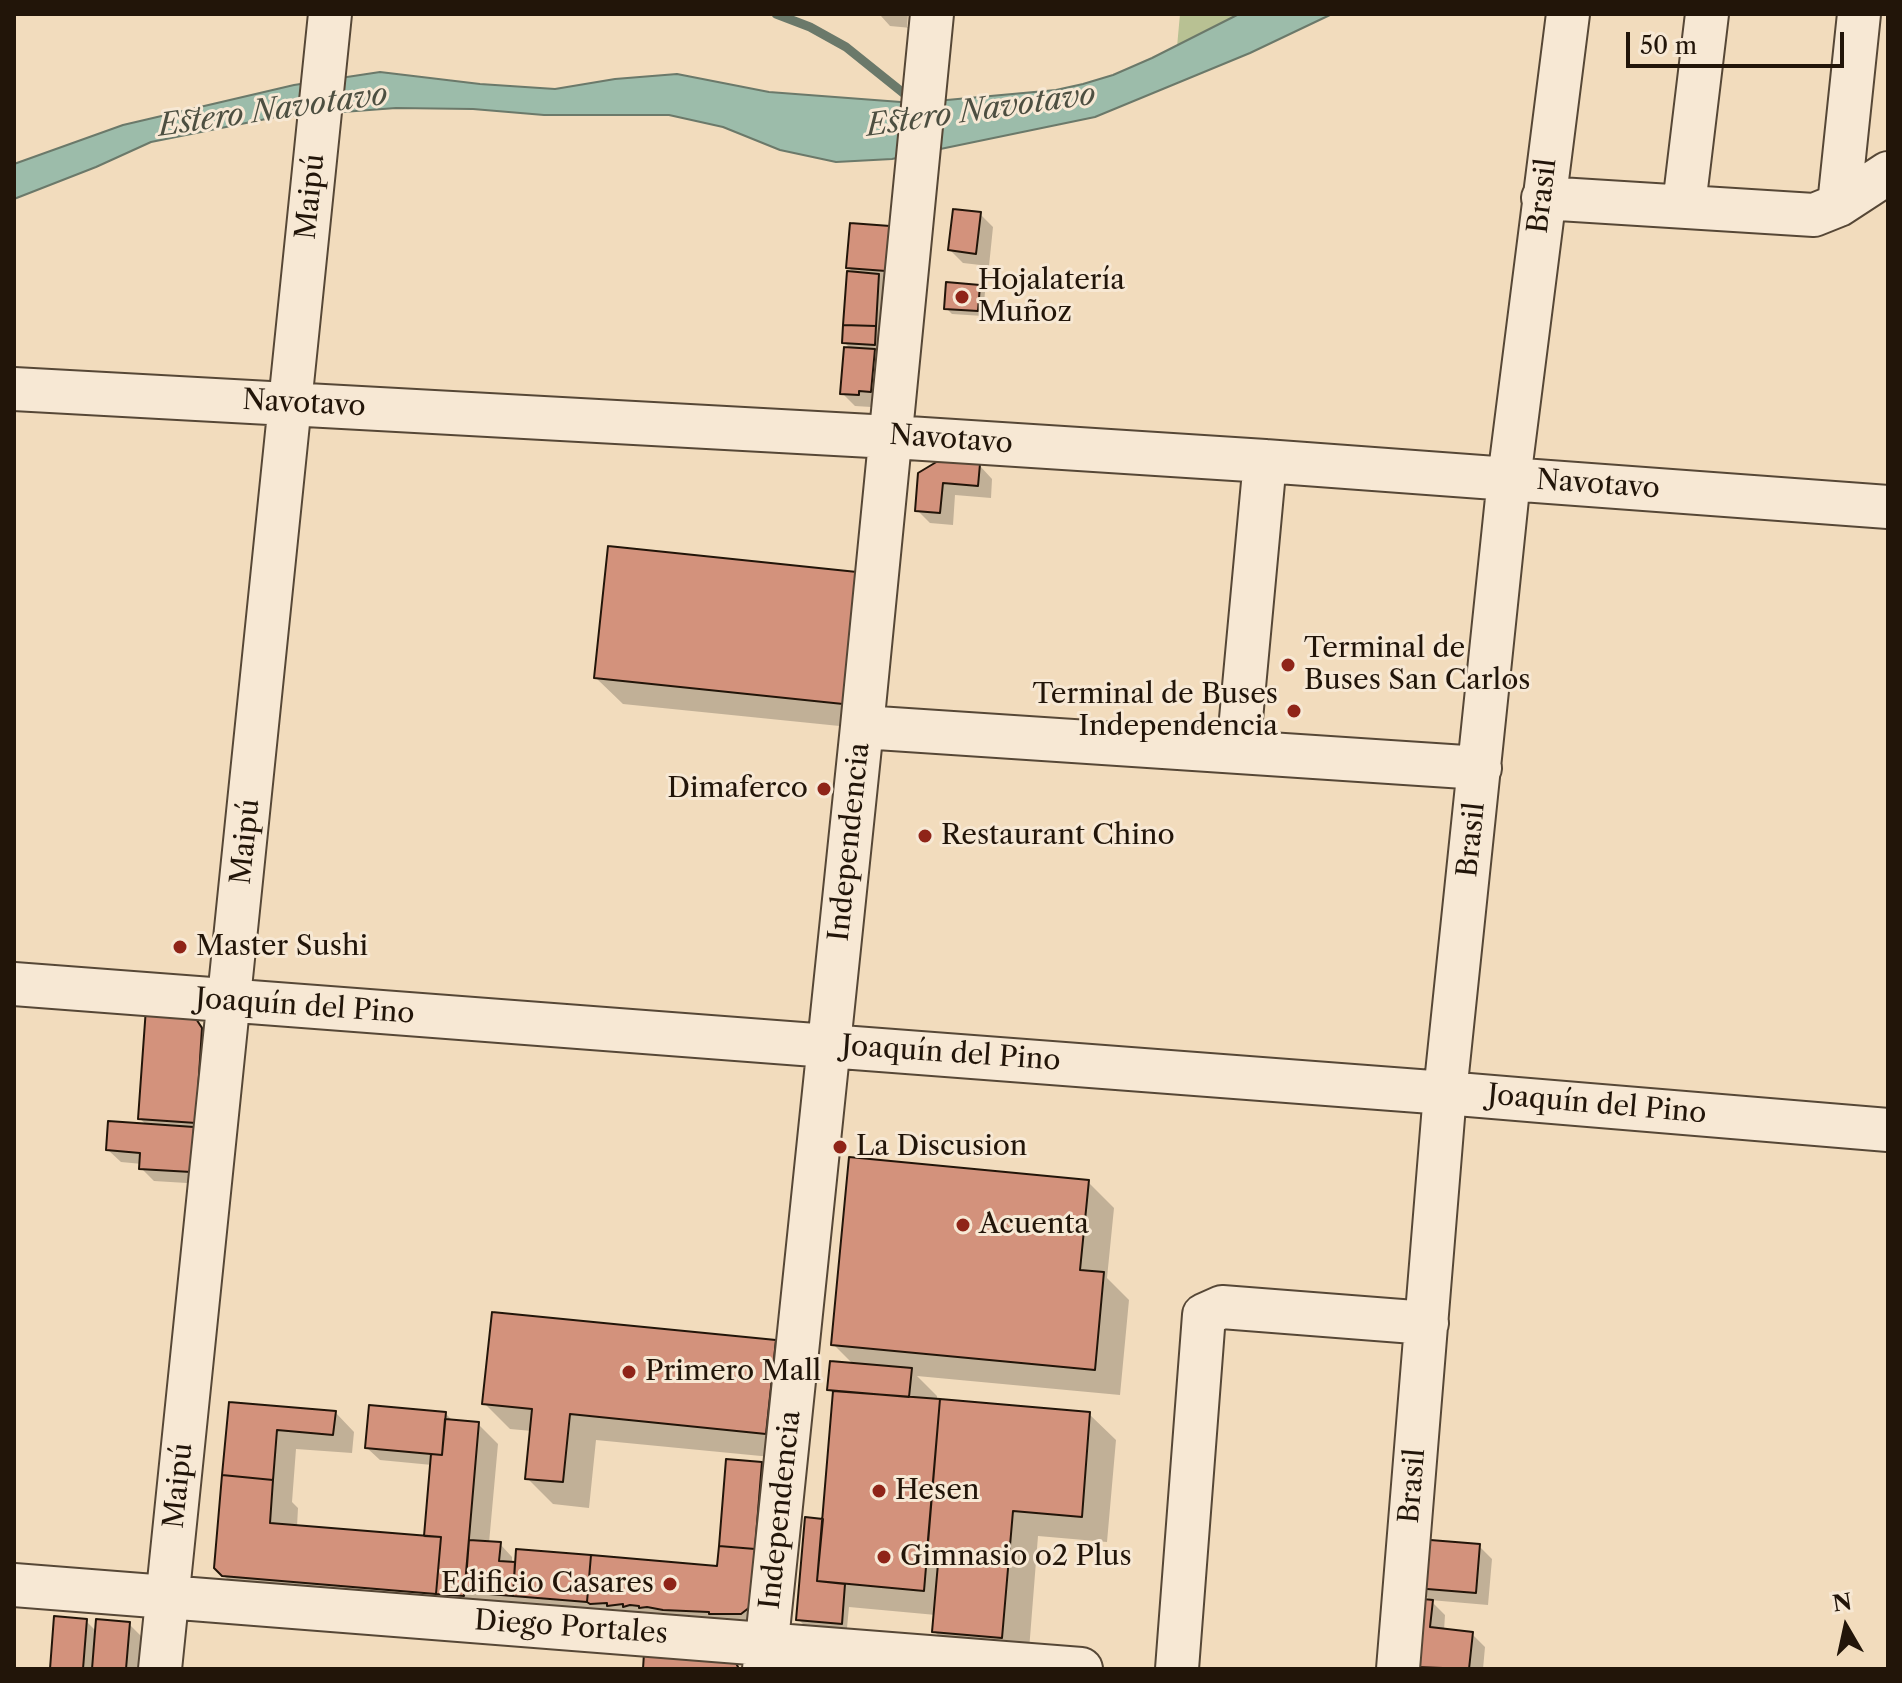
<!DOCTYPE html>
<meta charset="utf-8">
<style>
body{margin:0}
#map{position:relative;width:1902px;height:1683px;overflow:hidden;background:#f2dcbd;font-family:"Libre Caslon Text",serif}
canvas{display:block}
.frame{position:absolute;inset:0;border:16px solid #221509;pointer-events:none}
.north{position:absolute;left:1806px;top:1587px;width:80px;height:80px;-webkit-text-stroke:6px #f7e8d4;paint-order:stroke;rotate:351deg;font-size:22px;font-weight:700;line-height:32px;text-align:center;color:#221509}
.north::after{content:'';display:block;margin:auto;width:28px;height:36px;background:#221509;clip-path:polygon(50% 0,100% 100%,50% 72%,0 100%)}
.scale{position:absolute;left:1626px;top:32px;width:218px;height:36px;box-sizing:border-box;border:4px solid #221509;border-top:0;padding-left:10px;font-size:24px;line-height:28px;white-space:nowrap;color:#221509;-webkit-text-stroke:6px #f7e8d4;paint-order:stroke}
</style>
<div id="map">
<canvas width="1902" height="1683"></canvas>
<div class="frame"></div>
<div class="north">N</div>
<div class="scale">50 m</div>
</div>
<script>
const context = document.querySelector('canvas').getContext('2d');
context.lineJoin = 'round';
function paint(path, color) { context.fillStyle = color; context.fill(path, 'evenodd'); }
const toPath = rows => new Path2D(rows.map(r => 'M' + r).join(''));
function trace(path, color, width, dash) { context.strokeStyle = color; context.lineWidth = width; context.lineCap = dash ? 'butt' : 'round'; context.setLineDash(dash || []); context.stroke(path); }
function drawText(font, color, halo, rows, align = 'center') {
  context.font = font + ' "Libre Caslon Text",serif'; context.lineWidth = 6; context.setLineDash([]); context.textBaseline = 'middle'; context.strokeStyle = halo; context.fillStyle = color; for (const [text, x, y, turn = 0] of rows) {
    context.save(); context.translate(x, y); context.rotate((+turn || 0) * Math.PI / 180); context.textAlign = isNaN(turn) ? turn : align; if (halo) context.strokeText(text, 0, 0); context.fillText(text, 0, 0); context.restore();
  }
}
paint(toPath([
 [1180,14,1239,14,1177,47]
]), '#b8c193');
const water = toPath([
 [1239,14,1332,14,1250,53,1095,117,892,159,836,162,780,150,723,127,669,115,544,115,473,109,396,108,276,117,151,142,96,167,14,199,14,164,123,125,294,85,380,72,480,84,555,89,615,79,677,74,769,92,914,103,1056,90,1083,84,1113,75,1152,58,1239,14]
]);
paint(water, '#9cbcaa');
trace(water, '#6b796a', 2);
paint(toPath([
 [861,14,908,14,907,27,922,29,890,26,881,16],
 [980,214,993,227,989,266,963,263,950,250],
 [889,228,902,241,898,283,884,282,891,288,880,350,873,350,887,364,884,403,872,402,871,407,855,406,842,393,851,349,844,342,855,274,848,267],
 [979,286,985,292,983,316,952,314,946,308],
 [980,466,992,479,991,498,955,495,953,525,930,523,917,510,920,474],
 [856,574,869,729,623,704,596,678],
 [190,1013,210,1034,203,1184,154,1181,141,1168,142,1164,121,1162,108,1150,148,1126,140,1119],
 [1088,1182,1114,1208,1107,1278,1129,1300,1120,1395,917,1376,937,1396,937,1401,1089,1414,1116,1440,1107,1542,1038,1536,1028,1663,960,1658,934,1631,936,1615,849,1607,847,1628,804,1625,798,1619,825,1521,835,1395,830,1390,853,1364,833,1344],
 [775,1342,801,1368,792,1459,596,1440,589,1508,553,1504,527,1478,532,1431,510,1429,484,1403],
 [231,1404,335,1412,354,1432,352,1453,296,1449,292,1502,298,1508,297,1527,429,1538,432,1465,380,1460,367,1448,445,1413,454,1422,478,1424,498,1444,489,1543,500,1544,512,1557,512,1564,517,1567,719,1568,761,1464,788,1490,769,1627,250,1602,223,1575],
 [1479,1546,1492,1559,1488,1605,1430,1600,1445,1615,1444,1631,1472,1634,1485,1647,1483,1669,1420,1669,1418,1666,1432,1602,1417,1587],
 [86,1621,97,1632,129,1624,142,1637,139,1669,52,1669]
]), '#0003');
trace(toPath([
 [776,14,810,27,846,47,912,100]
]), '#6b796a', 9);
const building = toPath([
 [953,209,981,212,976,254,948,250,953,209],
 [850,223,890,226,886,271,846,268,850,223],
 [847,271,879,274,876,326,843,325,847,271],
 [946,282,980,285,978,311,944,309,946,282],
 [843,325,876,326,875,345,842,343,843,325],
 [844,347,875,349,871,392,859,391,859,395,840,394,844,347],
 [938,461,980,464,978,486,943,483,940,513,915,511,918,473,938,461],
 [608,546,857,572,843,704,594,678,608,546],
 [146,1008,191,1011,202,1028,196,1123,138,1119,146,1008],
 [108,1121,194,1127,191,1172,139,1169,140,1153,106,1150,108,1121],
 [849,1157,1089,1180,1080,1270,1104,1272,1095,1370,831,1345,849,1157],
 [492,1312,776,1340,766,1434,570,1414,563,1482,525,1479,532,1409,482,1404,492,1312],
 [830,1361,912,1368,909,1397,827,1390,830,1361],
 [833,1391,940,1399,924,1591,817,1581,833,1391],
 [940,1399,1090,1412,1082,1517,1013,1511,1002,1638,932,1632,939,1552,927,1551,940,1399],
 [229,1402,336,1411,333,1435,277,1430,273,1480,222,1475,229,1402],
 [369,1405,446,1412,442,1455,365,1448,369,1405],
 [445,1419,479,1422,464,1596,436,1594,441,1537,424,1536,431,1454,442,1455,445,1419],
 [726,1459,762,1462,755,1549,719,1546,726,1459],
 [222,1475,273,1480,270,1523,441,1537,436,1594,222,1576,214,1568,222,1475],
 [805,1517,823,1519,817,1581,845,1584,842,1624,796,1620,805,1517],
 [1418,1539,1480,1544,1476,1593,1415,1588,1418,1539],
 [469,1540,501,1542,499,1561,515,1562,513,1596,465,1592,469,1540],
 [719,1546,755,1549,750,1607,741,1614,709,1614,709,1612,663,1610,647,1607,639,1608,639,1606,630,1605,623,1607,623,1604,607,1606,607,1603,590,1604,587,1602,591,1555,717,1566,719,1546],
 [516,1549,591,1555,587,1602,513,1596,516,1549],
 [1414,1598,1433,1600,1430,1627,1473,1632,1469,1669,1416,1667,1414,1598],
 [54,1616,87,1619,83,1669,50,1669,54,1616],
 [96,1619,130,1622,126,1669,92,1669,96,1619],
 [644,1653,735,1661,739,1669,643,1669,644,1653]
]);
paint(building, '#d3927c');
trace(building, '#221509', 2);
const minor = toPath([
 [1543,198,1814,215,1839,205,1888,173],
 [1684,205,1707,14],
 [1839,205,1859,14],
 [14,389,908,438,1265,461,1888,507],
 [862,727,1480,768],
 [1238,751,1265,461],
 [14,984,1445,1093,1888,1130],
 [14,1585,1081,1669],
 [160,1669,330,14],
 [764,1669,862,727,932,14],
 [1177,1669,1204,1315,1222,1307,1427,1323],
 [1398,1669,1445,1093,1509,479,1568,14]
]);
trace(minor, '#564736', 46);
trace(minor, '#f7e8d4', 42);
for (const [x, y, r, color] of [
 [962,297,8,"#8f2418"],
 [1288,665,8,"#8f2418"],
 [1294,711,8,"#8f2418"],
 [824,789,8,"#8f2418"],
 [925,836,8,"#8f2418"],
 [180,947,8,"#8f2418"],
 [840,1147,8,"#8f2418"],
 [963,1225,8,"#8f2418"],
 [629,1372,8,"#8f2418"],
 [879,1491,8,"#8f2418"],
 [884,1557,8,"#8f2418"],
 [670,1584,8,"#8f2418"]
]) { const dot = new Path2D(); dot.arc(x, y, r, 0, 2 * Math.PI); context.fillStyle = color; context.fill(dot); trace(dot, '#f7e8d4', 3); }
drawText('28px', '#221509', '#f7e8d4', [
 ["Brasil",1543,196,-83],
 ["Maipú",311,197,-84],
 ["Navotavo",304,404,3],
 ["Navotavo",951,440,4],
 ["Navotavo",1598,485,4],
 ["Brasil",1472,840,-84],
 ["Maipú",246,842,-84],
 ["Independencia",850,842,-84],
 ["Joaquín del Pino",305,1007,4],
 ["Joaquín del Pino",951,1054,4],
 ["Joaquín del Pino",1597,1105,5],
 ["Maipú",179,1486,-84],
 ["Brasil",1413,1486,-85],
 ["Independencia",781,1510,-84],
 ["Diego Portales",571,1628,4]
]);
drawText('28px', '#221509', '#f7e8d4', [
 ["Hojalatería",978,281],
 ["Muñoz",978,313],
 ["Terminal de",1304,649],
 ["Buses San Carlos",1304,681],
 ["Terminal de Buses",1278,695,"right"],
 ["Independencia",1278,727,"right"],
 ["Dimaferco",808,789,"right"],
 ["Restaurant Chino",941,836],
 ["Master Sushi",196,947],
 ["La Discusion",856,1147],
 ["Acuenta",979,1225],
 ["Primero Mall",645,1372],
 ["Hesen",895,1491],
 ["Gimnasio o2 Plus",900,1557],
 ["Edificio Casares",654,1584,"right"]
], 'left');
drawText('italic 30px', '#4d4f41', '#f7e8d4', [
 ["Estero Navotavo",273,111,-8],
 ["Estero Navotavo",981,111,-8]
]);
</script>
